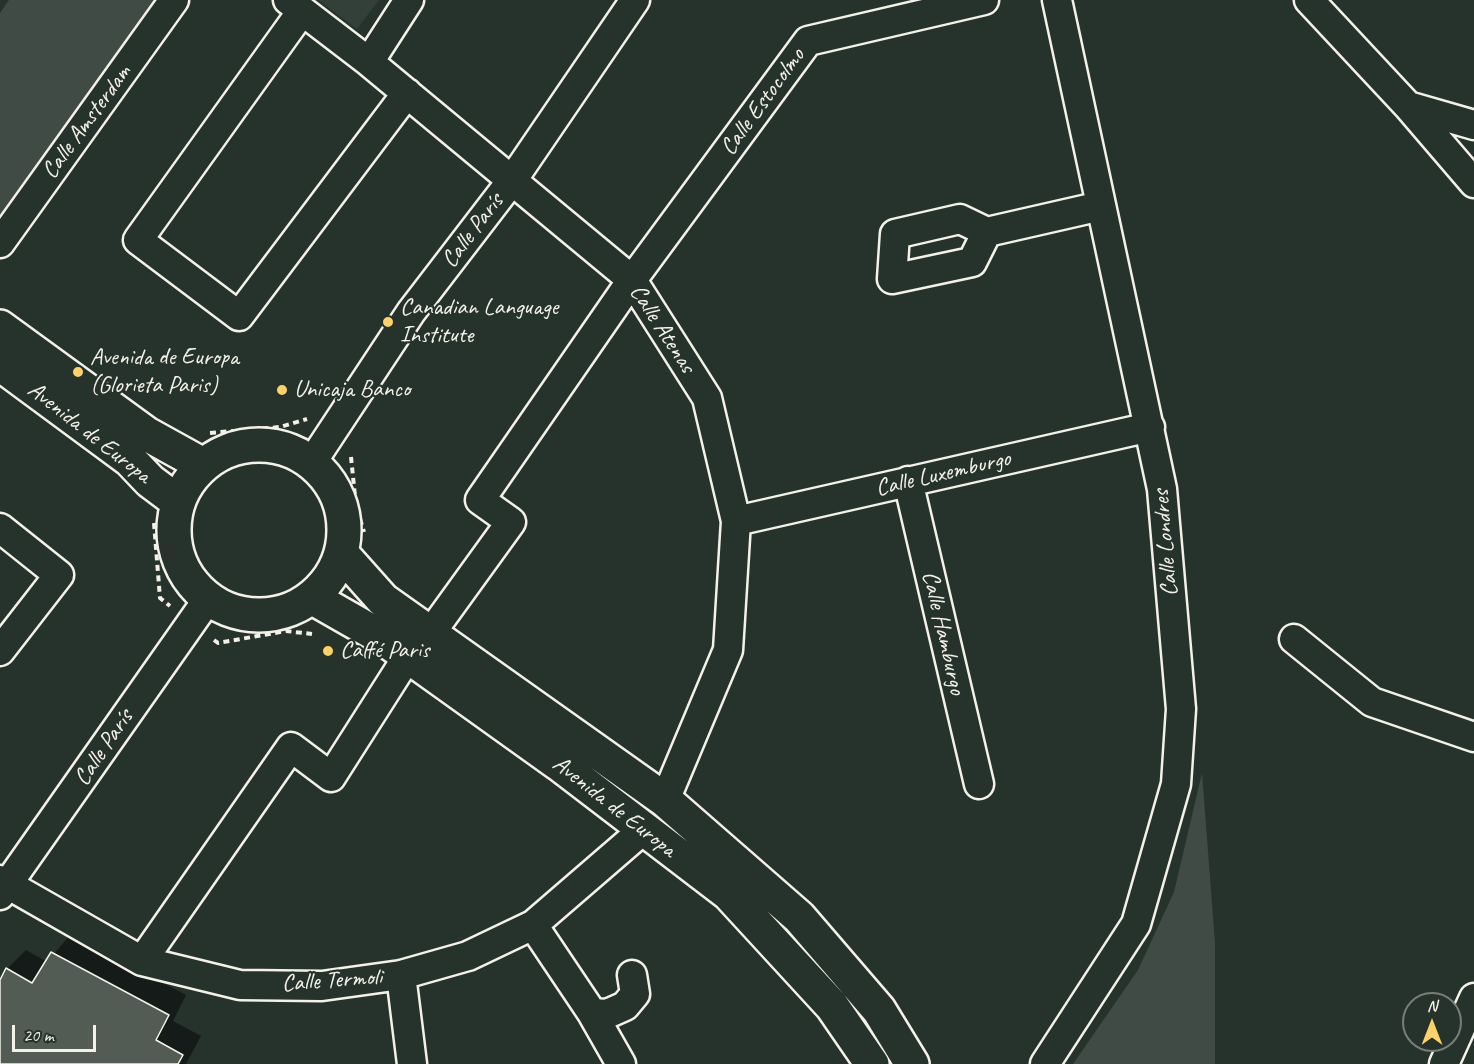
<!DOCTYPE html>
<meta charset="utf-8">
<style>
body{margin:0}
#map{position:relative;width:1474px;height:1064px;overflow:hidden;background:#26332d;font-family:Caveat,sans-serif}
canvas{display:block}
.north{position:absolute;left:1402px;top:992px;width:60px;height:60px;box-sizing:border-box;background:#26332d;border:2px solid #787f78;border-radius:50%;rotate:0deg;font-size:16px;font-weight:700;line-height:24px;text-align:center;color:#f4f1e8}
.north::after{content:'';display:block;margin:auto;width:21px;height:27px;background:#ffd166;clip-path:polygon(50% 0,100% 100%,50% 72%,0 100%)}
.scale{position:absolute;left:12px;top:1025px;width:84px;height:27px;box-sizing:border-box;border:3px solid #f4f1e8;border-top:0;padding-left:8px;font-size:18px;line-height:21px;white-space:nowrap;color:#f4f1e8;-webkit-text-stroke:4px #26332d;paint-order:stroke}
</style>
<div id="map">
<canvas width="1474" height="1064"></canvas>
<div class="north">N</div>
<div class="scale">20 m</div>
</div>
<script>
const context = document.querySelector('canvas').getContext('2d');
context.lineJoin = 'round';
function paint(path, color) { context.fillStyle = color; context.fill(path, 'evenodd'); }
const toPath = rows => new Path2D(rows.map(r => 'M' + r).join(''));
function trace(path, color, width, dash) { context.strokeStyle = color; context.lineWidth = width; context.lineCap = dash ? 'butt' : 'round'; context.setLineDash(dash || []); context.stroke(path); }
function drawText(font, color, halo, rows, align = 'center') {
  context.font = font + ' Caveat,sans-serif'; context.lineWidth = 4.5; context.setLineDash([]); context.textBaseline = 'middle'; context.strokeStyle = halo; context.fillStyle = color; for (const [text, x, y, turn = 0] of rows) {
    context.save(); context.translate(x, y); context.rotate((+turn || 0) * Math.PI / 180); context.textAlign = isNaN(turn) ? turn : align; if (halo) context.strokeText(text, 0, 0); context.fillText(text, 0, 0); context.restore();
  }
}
paint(toPath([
 [318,0,379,0,357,29]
]), '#333f39');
paint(toPath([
 [9,0,158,0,0,218,0,13],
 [1202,773,1215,943,1215,1064,1073,1064,1138,970,1174,892]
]), '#414b45');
paint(toPath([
 [71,934,186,995,173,1021,201,1036,186,1064,0,1064,0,983,7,969,26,950,47,962]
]), '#0007');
const building = toPath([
 [51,952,169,1015,156,1040,183,1055,178,1064,0,1064,0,980,6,968,32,983,51,952]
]);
paint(building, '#525c55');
trace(building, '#f4f1e8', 1.5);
const minor = toPath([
 [288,0,369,62,632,280,707,398,736,521,728,650,665,800],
 [1309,0,1408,106,1474,125],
 [302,11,138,240,239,316,407,93],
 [369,62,409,0],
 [1408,106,1474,183],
 [987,232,960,219,895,234,892,279,972,262,987,232,1101,206],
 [0,243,174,0],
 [312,462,411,312,513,179,635,0],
 [908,481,979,784],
 [736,521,1150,427],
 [0,528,59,575,0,651],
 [430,634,511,522,480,500,632,280,808,41,984,0],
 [1294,639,1372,702,1474,737],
 [0,880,142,961,240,985,322,986,401,975,468,956,533,925,643,830],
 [0,895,208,599],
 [533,925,592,1013,607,1014,625,1006,635,994,632,975],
 [142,961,291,747,331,777,408,656],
 [401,975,412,1064],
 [592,1013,621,1064],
 [1045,1064,1136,924,1176,784,1181,709,1162,489,1057,0],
 [1444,1064,1474,998]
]);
const major = toPath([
 [0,327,147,434,203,465],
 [0,364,130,460,150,481,178,502],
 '174 530a85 85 0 1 1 170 0a85 85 0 1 1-170 0Z',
 [342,554,383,600,665,800,799,917,879,1010,912,1064],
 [313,598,383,638,559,764,729,894,832,1006,872,1064]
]);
trace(minor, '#f4f1e8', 33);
trace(major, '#f4f1e8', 38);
trace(toPath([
 [210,433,280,427,307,419],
 [351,457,356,506,364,532],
 [154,523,160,598,170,606],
 [214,640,218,643,286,631,312,634]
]), '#f4f1e8', 4, [6, 4.5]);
trace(minor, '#26332d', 28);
trace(major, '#26332d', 33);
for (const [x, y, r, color] of [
 [388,322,6,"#ffd166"],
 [78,372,6,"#ffd166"],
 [282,390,6,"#ffd166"],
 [328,651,6,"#ffd166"]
]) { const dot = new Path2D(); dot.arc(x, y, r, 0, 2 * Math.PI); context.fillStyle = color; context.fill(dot); trace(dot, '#26332d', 2); }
drawText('24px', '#f4f1e8', '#26332d', [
 ["Calle Estocolmo",763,102,-54],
 ["Calle Amsterdam",87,122,-54],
 ["Calle París",473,231,-53],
 ["Calle Atenas",662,329,57],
 ["Avenida de Europa",89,433,38],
 ["Calle Luxemburgo",943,474,-13],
 ["Calle Londres",1166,543,-95],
 ["Calle Hamburgo",943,633,77],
 ["Calle París",104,748,-56],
 ["Avenida de Europa",614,807,38],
 ["Calle Termoli",332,981,-4]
]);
drawText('24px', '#f4f1e8', '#26332d', [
 ["Canadian Language",400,308],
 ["Institute",400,336],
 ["Avenida de Europa",90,358],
 ["(Glorieta Paris)",90,386],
 ["Unicaja Banco",294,390],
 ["Caffé Paris",340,651]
], 'left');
</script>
